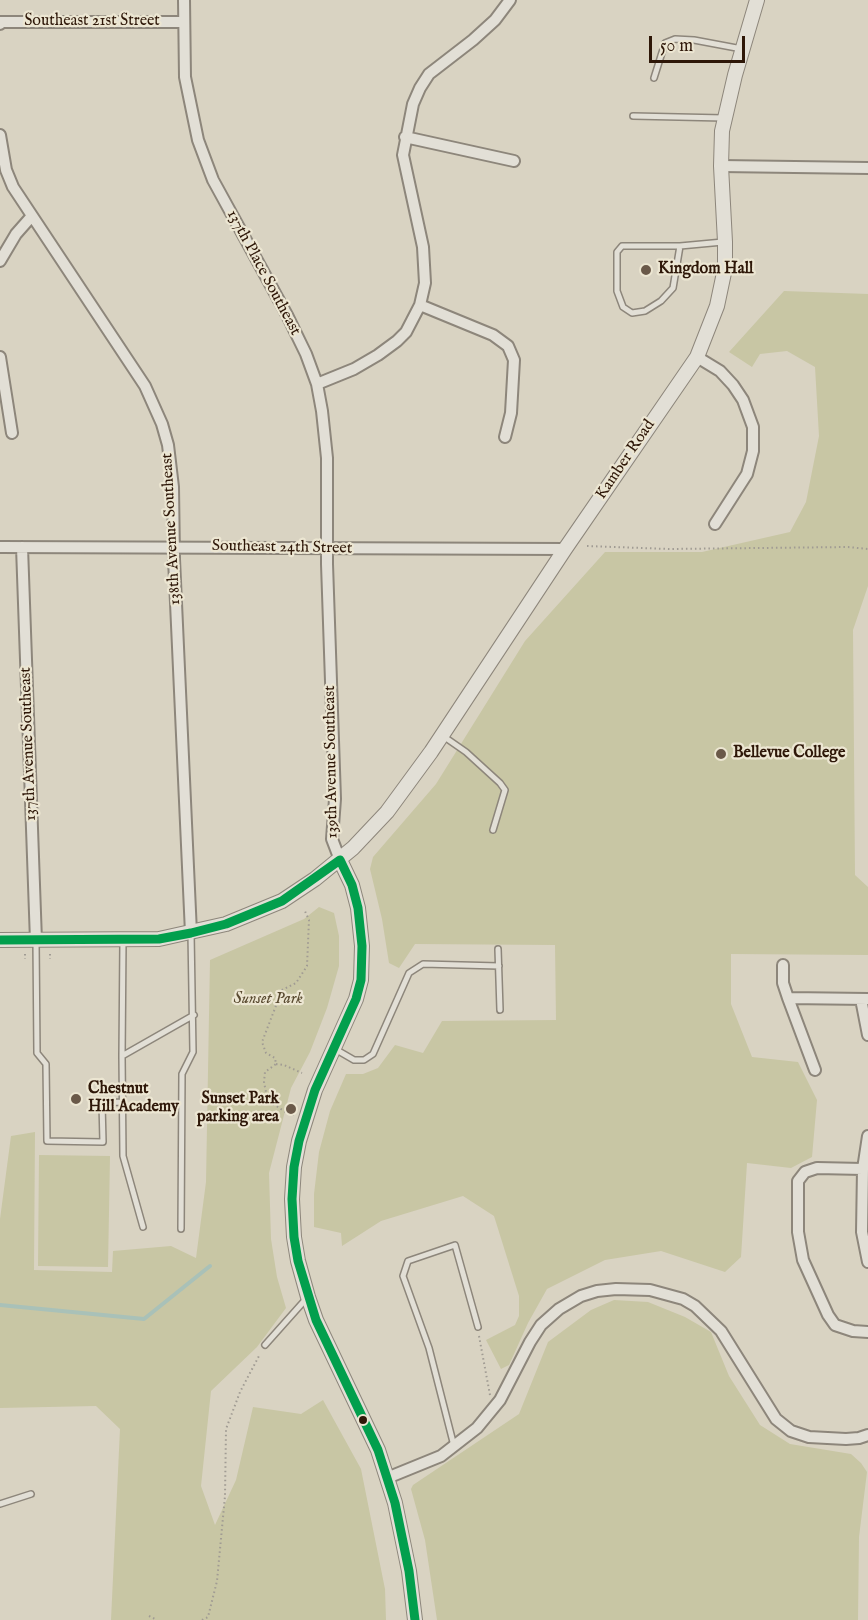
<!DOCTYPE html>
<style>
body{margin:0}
#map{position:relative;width:868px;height:1620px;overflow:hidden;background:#d9d3c2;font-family:"IM FELL English",serif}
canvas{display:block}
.scale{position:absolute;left:649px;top:36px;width:96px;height:27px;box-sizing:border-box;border:3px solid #2e1708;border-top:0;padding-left:8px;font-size:18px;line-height:21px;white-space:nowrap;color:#2e1708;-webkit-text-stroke:4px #ece6d2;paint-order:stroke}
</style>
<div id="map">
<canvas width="868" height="1620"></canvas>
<div class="scale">50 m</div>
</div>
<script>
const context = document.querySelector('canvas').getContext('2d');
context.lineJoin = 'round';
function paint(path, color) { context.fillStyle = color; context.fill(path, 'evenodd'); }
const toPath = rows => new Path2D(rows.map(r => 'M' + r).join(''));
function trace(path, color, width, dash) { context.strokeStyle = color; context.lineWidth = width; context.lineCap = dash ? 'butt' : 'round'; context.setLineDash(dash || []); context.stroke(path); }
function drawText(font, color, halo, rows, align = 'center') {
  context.font = font + ' "IM FELL English",serif'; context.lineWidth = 4.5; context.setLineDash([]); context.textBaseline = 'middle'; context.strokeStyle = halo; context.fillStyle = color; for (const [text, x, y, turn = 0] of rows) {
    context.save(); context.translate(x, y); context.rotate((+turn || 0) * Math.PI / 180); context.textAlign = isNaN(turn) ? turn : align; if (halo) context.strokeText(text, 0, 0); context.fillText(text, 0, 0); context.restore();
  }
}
paint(toPath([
 [784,291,868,294,868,586,853,630,855,875,868,887,868,955,731,954,731,1004,752,1057,798,1062,817,1100,812,1157,791,1168,747,1163,741,1257,725,1272,661,1251,605,1260,547,1289,528,1323,509,1365,501,1369,486,1340,515,1325,519,1316,519,1296,494,1216,463,1196,381,1221,342,1246,341,1233,314,1227,314,1194,319,1152,330,1111,346,1074,363,1074,378,1068,395,1045,423,1053,442,1021,556,1020,555,945,415,944,399,968,389,963,382,919,370,869,373,857,436,784,525,641,605,552,702,552,790,532,806,502,819,436,815,367,787,351,760,354,752,367,729,352],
 [319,907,334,913,339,936,339,966,327,1008,310,1052,291,1088,269,1173,271,1239,277,1277,286,1308,257,1347,211,1391,201,1486,215,1525,236,1480,253,1407,301,1414,323,1400,361,1469,385,1589,386,1620,111,1620,120,1429,96,1406,0,1408,0,1219,11,1136,35,1132,34,1270,112,1272,113,1251,171,1246,196,1258,206,1182,210,960,304,919],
 [39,1155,110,1156,108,1267,38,1266],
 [614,1300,648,1302,685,1317,711,1332,729,1376,760,1425,790,1444,851,1454,861,1463,867,1472,859,1537,858,1620,437,1620,425,1540,411,1489,413,1485,519,1414,548,1342,591,1310]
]), '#c8c6a4');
trace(toPath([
 [0,1305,144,1319,210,1266]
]), '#a9c1b8', 4);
const service = toPath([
 [654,78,665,43,675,39,694,40,742,49],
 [633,116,724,118],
 [680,246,673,288,661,301,645,311,632,313,623,307,617,291,617,252,622,246,680,246,723,242],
 [443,736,466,752,500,783,505,790,493,830],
 [36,941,37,1053,46,1064,47,1141,103,1142,102,1103,122,1102],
 [498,949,500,1010],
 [335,1049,354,1060,364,1060,373,1054,409,973,423,964,499,966],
 [122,1056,123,941],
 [143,1227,123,1156,122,1056,194,1015],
 [181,1229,182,1074,193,1052,191,933],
 [265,1345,306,1299],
 [454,1446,429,1348,403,1276,408,1261,455,1245,478,1327],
 [0,1504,31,1494]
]);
const minor = toPath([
 [184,0,185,77,198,140,213,180,287,315,306,354,317,384,322,411,327,458,327,564,335,799,332,839,340,860],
 [0,24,0,22,184,22],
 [0,135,6,170,13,187,145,386,162,424,168,445,173,487,174,559,191,933],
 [405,137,514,161],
 [721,166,868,168],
 [0,261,16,234,31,217],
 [420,305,425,283,423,247,403,155,413,104,420,88,429,74,473,40,495,20,510,0],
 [0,357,12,433],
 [697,357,720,371,733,385,743,400,753,427,753,451,747,474,715,524],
 [317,384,354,369,378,355,397,341,406,332,420,305,493,335,508,346,514,360,511,413,505,437],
 [0,547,565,549],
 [22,547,36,941],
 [783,965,783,983,788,998,815,1070],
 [788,998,868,999],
 [861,999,868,1035],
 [868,1136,863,1169,862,1232,868,1262],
 [863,1169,817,1168,805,1172,798,1181,798,1232,803,1260,828,1315,835,1325,853,1331,868,1332],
 [387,1478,441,1456,477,1428,500,1400,530,1342,541,1325,559,1309,581,1296,597,1291,616,1289,650,1290,683,1299,695,1306,721,1331,776,1419,791,1431,809,1437,846,1439,859,1438,868,1435]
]);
const tertiary = toPath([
 [340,860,352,885,358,908,362,946,361,980,356,999,315,1090,299,1141,294,1167,292,1199,294,1237,298,1261,308,1297,316,1320,378,1450,395,1503,409,1571,415,1620],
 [0,940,159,939,226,924,282,901,315,879,353,848,387,812,431,752,565,549,697,357,717,306,725,268,725,242,721,166,722,131,735,75,757,0]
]);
trace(service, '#8d867b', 8);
trace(minor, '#8d867b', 14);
trace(tertiary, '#8d867b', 16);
trace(toPath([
 [587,546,669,549,848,547,868,549],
 [25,954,25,959],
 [50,954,50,959],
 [276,1064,284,1065,302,1073],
 [294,1115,287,1113,275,1105,268,1103,264,1082,265,1072,276,1064,275,1058,266,1053,262,1042,282,990,296,983,307,966,309,920,304,909],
 [479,1336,490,1395],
 [149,1616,157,1620],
 [202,1620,208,1617,217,1581,225,1496,226,1429,240,1392,260,1354]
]), '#a09b93', 2, [1.5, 3]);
trace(service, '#e2dfd6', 5);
trace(minor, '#e2dfd6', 10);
trace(tertiary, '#e2dfd6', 14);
trace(toPath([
 [340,860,352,885,358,908,362,946,361,980,356,999,315,1090,299,1141,294,1167,292,1199,294,1237,298,1261,316,1320,378,1450,395,1503,409,1571,415,1620],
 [0,940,159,939,191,933,226,924,282,901,340,860]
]), '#029f4d', 9);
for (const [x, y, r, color] of [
 [646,270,6,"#6a5949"],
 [721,754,6,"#6a5949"],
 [76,1099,6,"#6a5949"],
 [291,1109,6,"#6a5949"],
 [363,1420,5,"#2e1708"]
]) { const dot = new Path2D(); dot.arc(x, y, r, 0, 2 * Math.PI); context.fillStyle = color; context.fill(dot); trace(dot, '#ece6d2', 2); }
drawText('16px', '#2e1708', '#ece6d2', [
 ["Southeast 21st Street",92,22],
 ["137th Place Southeast",263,273,62],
 ["Kamber Road",626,460,-56],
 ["138th Avenue Southeast",172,529,-93],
 ["Southeast 24th Street",282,548,1],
 ["137th Avenue Southeast",29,744,-92],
 ["139th Avenue Southeast",332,762,-91]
]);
drawText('bold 16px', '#2e1708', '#ece6d2', [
 ["Kingdom Hall",658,270],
 ["Bellevue College",733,754],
 ["Chestnut",88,1090],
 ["Hill Academy",88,1108],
 ["Sunset Park",279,1100,"right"],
 ["parking area",279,1118,"right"]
], 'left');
drawText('italic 16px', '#58492f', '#ece6d2', [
 ["Sunset Park",268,1000]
]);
</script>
